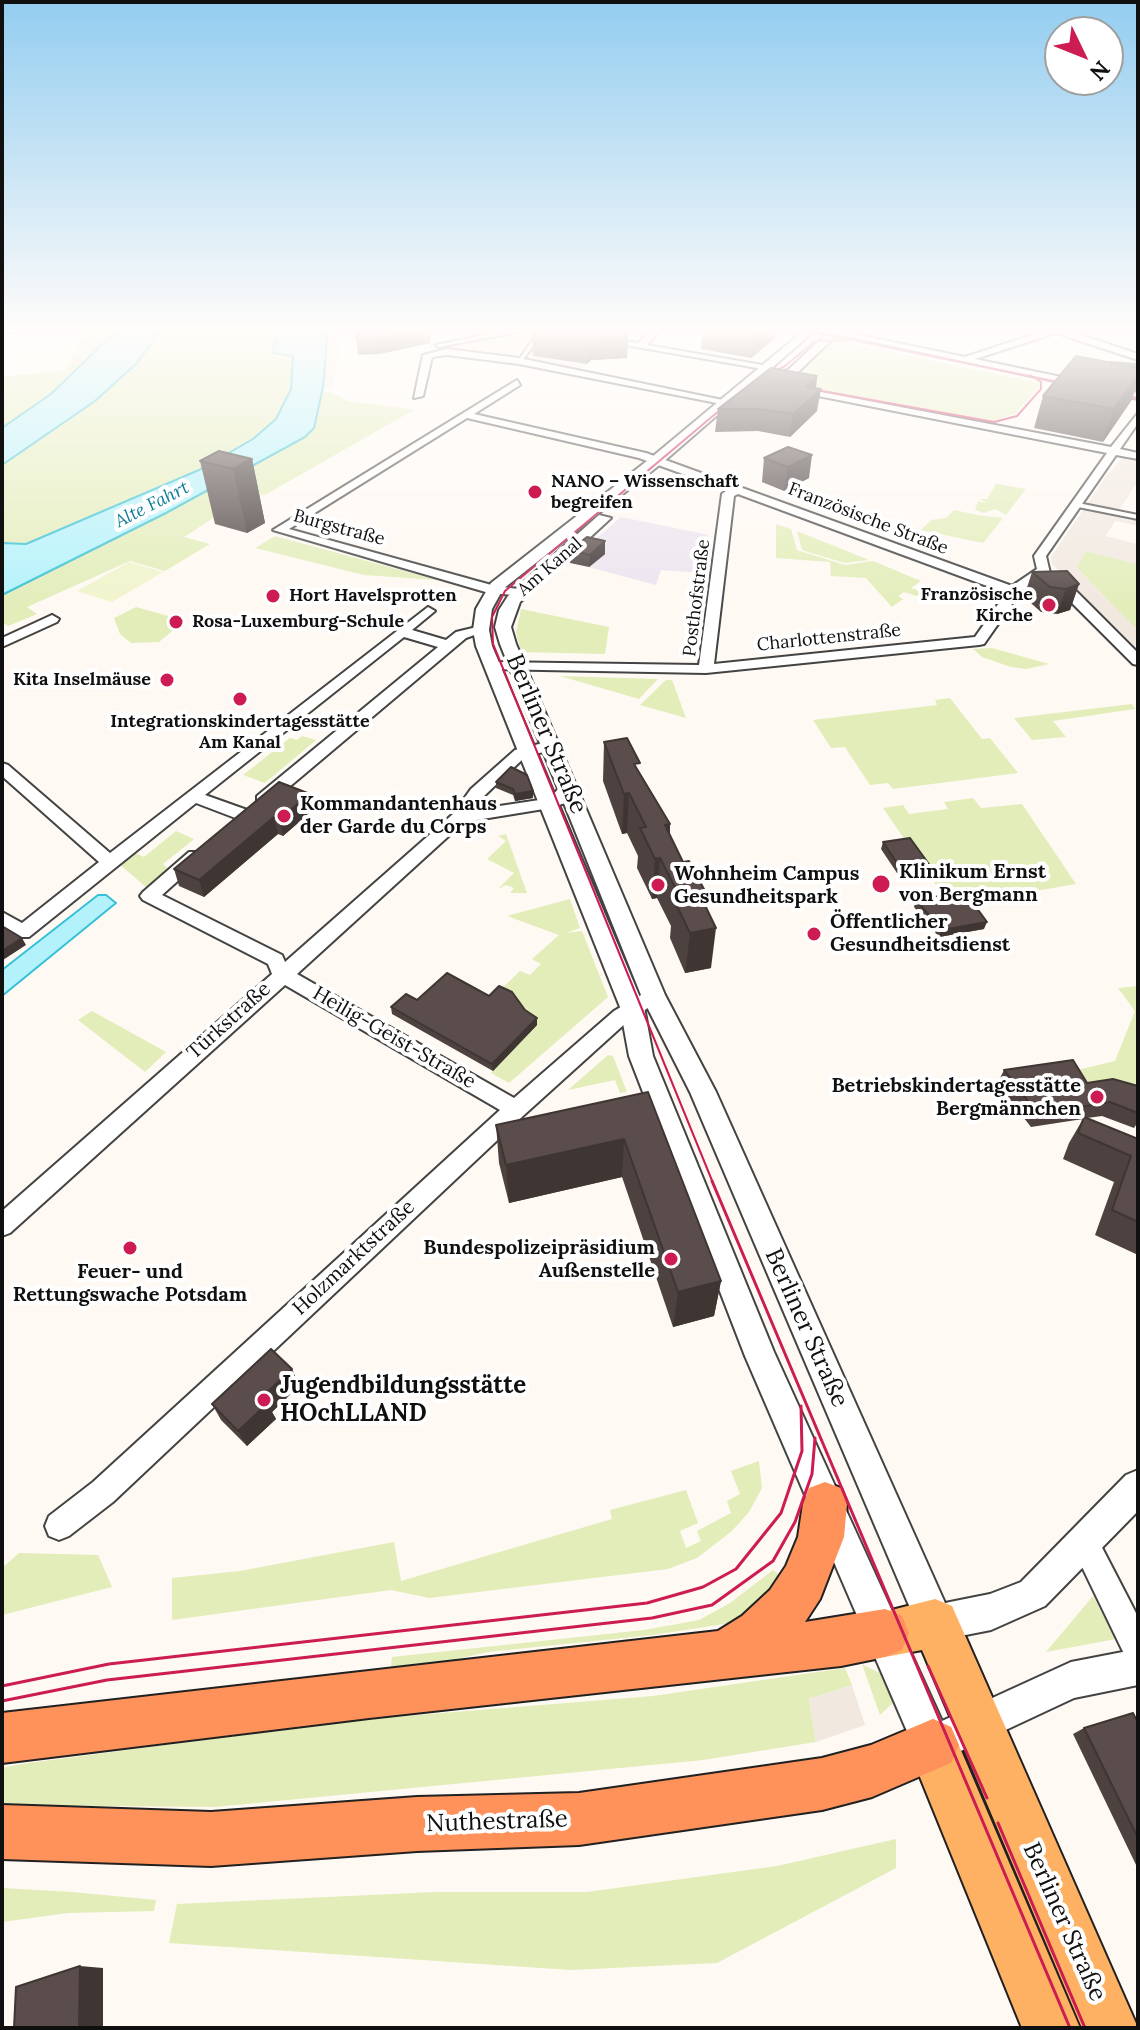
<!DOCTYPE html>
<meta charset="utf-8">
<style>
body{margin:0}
#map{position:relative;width:1140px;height:2030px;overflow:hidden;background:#fff9f3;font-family:Lora,serif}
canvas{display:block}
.frame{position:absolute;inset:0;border:4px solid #101010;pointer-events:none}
.north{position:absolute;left:1044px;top:16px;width:80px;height:80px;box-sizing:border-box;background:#fff;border:2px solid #9f9f9f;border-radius:50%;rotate:133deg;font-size:22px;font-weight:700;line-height:32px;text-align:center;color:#101010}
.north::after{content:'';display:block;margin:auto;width:28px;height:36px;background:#cc1c52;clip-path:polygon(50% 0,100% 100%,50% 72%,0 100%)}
</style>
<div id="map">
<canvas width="1140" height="2030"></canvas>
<div class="frame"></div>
<div class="north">N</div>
</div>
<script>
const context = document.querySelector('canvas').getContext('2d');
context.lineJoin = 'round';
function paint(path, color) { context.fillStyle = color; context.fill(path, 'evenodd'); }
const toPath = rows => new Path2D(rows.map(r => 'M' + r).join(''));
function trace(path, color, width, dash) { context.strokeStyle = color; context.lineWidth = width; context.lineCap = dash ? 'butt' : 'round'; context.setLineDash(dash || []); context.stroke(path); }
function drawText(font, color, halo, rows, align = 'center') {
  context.font = font + ' Lora,serif'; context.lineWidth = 8; context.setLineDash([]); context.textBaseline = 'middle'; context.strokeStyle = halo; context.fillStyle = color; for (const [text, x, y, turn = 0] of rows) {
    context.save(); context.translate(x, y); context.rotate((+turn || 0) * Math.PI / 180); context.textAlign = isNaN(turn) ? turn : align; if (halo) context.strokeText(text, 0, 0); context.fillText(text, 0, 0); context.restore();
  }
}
paint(toPath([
 [621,517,709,535,703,573,661,570,656,585,569,562]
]), '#ebe4ef');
paint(toPath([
 [91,327,120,327,51,394,2,428,2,377,65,370],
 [163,327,277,327,273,353,293,356,291,389,276,419,253,439,199,470,26,544,2,543,2,465,95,400,137,363],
 [838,341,1040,383,1039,387,1015,414,992,421,807,387,793,374,832,342],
 [322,392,331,392,347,401,414,410,265,495,240,494,224,511,184,537,210,544,165,571,130,561,27,607,37,614,8,626,2,622,2,595,166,513,305,437,314,428],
 [992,483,1026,489,1006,515,995,509,984,513,975,510,978,501,986,503,980,499,987,499,996,484],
 [954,510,978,515,1003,518,983,543,921,530,931,520,946,518],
 [776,524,791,529,797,550,845,565,873,561,921,581,911,588,922,592,917,596,904,592,898,596,903,599,892,607,866,578,831,576,830,562,776,558],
 [797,531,869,560,845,563,811,553,802,550],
 [275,536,437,580,364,575,255,548],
 [1086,551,1138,564,1138,631,1076,567],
 [136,607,179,619,182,623,159,642,131,643,120,634,114,618],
 [521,609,609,627,605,654,521,652,516,632],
 [992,648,1049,664,1026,669,1011,667,982,657,973,649],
 [560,676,658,679,639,699],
 [666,680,672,680,686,718,640,705],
 [950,698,982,739,990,738,1018,773,893,789,888,783,870,785,845,747,831,748,813,720,937,705,935,700],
 [1132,704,1135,709,1053,721,1066,737,1032,740,1014,718],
 [302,736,316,740,265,783,243,775,290,738,297,740],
 [973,798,981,808,1022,804,1076,884,989,899,986,894,947,901,883,808,903,805,909,814,948,809,944,802],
 [176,831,194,839,163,864,168,869,147,888,118,863,135,853,144,857],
 [506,834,527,893,510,893,514,888,506,885,498,889,514,873,487,859,506,841,498,836],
 [570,899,580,928,566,933,582,931,608,997,509,1083,491,1073,537,1025,498,992,520,971,530,975,541,964,532,959,559,935,507,916],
 [1138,986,1138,1102,1070,1082,1065,1073,1115,1061,1135,1011,1118,988],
 [92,1011,166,1052,145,1072,78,1020],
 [608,1055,613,1056,627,1092,620,1093,615,1080,568,1090],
 [759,1461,762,1488,749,1512,732,1531,697,1558,668,1569,429,1598,391,1590,172,1620,172,1578,240,1571,394,1542,401,1581,612,1519,610,1510,686,1490,698,1523,680,1531,686,1548,701,1541,697,1531,731,1513,727,1501,740,1494,731,1471],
 [19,1553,98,1555,112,1587,2,1615,2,1568],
 [773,1570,790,1582,748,1617,731,1623,653,1635,488,1652,390,1674,392,1657,644,1630,699,1620,730,1603],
 [1093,1596,1116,1639,1046,1652],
 [862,1664,891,1679,896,1700,880,1715],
 [845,1668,852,1685,809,1699,816,1742,703,1760,215,1807,2,1805,2,1768,21,1764,355,1720,653,1696],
 [896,1839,896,1868,717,1963,571,1970,169,1943,177,1904,435,1892,587,1892,777,1866],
 [2,1888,72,1892,156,1900,154,1911,68,1913,2,1922]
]), '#e2edb9');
paint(toPath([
 [129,562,163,572,112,602,77,591]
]), '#f0f4cb');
paint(toPath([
 [328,327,338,327,340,343,334,387,323,387],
 [551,327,543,343,533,352,539,358,586,365,578,370,452,349,430,350,431,341,451,340,498,328],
 [1127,457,1138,459,1138,486,1135,486,1119,510,1138,515,1138,526,1115,521,1106,536,1138,544,1138,564,1086,551,1076,567,1138,631,1138,649,1052,564,1051,557,1104,479,1121,459],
 [852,1685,865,1725,816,1742,809,1699]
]), '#f1e8e0');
const water = toPath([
 [120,327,163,327,137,363,95,401,2,465,2,428,51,394,120,327],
 [277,327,328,327,323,387,314,428,305,437,166,513,2,595,2,543,26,544,199,470,253,439,276,419,291,389,293,356,273,353,277,327],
 [98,895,106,895,116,903,2,996,2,970,98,895]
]);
paint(water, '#b3f2fb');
trace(water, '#35c0d7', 2);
const pedestrian = toPath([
 [524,327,526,330,439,347,436,345,524,327],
 [540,330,545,331,521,362,517,362,540,330],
 [1073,502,1138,515,1138,519,1073,506,1073,502]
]);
const minor = toPath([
 [654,327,663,327,647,345,774,367,769,370,596,340,601,337,638,343,654,327],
 [804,327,820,327,965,357,1047,330,1042,327,1057,327,1138,354,1138,360,1056,333,975,359,1138,393,1138,399,804,327],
 [447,349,519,358,742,404,737,407,519,364,447,355,432,357,423,396,414,398,423,355,447,349],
 [517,380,520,385,474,414,646,453,1012,586,1037,569,1034,556,1107,453,793,391,790,386,1111,447,1138,413,1138,423,1120,449,1138,453,1138,459,1116,455,1046,556,1050,573,1060,575,1138,653,1138,665,1133,664,1050,581,1038,578,1019,594,984,644,979,645,706,673,488,669,488,663,493,662,699,665,722,494,727,490,639,458,467,418,289,529,495,586,526,590,526,596,489,593,273,530,517,380],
 [738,494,1006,593,975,637,714,664,734,496,738,494],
 [428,607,435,611,412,630,446,640,456,632,481,626,488,630,466,638,269,804,257,804,257,796,438,647,404,637,205,795,250,811,250,819,238,819,196,803,29,937,15,937,2,927,2,912,22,923,99,862,2,776,2,763,8,765,110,853,428,607],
 [52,615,59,619,57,622,2,647,2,638,52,615],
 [551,741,559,746,557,749,526,756,483,797,473,810,546,799,553,795,563,783,575,783,577,786,565,803,550,808,464,822,297,974,514,1098,614,1011,653,988,663,995,660,1000,628,1021,524,1115,113,1502,69,1536,59,1540,49,1536,45,1526,49,1516,93,1482,500,1110,285,985,10,1233,2,1236,2,1211,272,974,268,964,143,900,140,896,143,892,189,852,201,852,204,856,201,860,162,895,282,955,285,962,453,814,471,789,515,750,551,741],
 [1085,1530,1095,1534,1138,1617,1138,1664,1127,1660,1071,1544,1075,1534,1085,1530]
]);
const tertiary = toPath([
 [25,327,24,329,2,334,2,328,25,327],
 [808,327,819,327,662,463,503,589,492,609,489,630,492,646,644,1007,653,1056,774,1352,942,1721,1071,1662,1138,1649,1138,1685,1074,1698,933,1764,919,1759,745,1356,629,1056,620,1007,476,646,473,630,476,609,491,583,652,457,808,327],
 [834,327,845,327,797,373,760,386,760,382,789,369,834,327],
 [599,515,611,518,520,602,511,627,516,644,665,995,716,1092,945,1603,990,1594,1021,1582,1126,1475,1138,1470,1138,1511,1045,1606,991,1630,935,1641,922,1636,690,1092,641,995,500,644,495,627,499,610,508,596,599,515]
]);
const primary = toPath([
 [935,1599,952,1606,1138,2028,1082,2028,922,1650,885,1657,868,1650,861,1633,868,1616,935,1599],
 [933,1719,951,1727,1080,2028,1022,2028,907,1745,915,1727,933,1719]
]);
const trunk = toPath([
 [825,1482,841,1488,847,1504,844,1537,820,1599,805,1622,885,1609,902,1616,909,1633,902,1650,885,1657,841,1666,369,1718,2,1763,2,1713,718,1631,742,1616,770,1590,786,1566,798,1537,803,1504,809,1488,825,1482],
 [933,1719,951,1727,959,1745,951,1763,872,1797,822,1810,579,1845,417,1851,211,1866,2,1859,2,1805,211,1812,417,1797,579,1793,822,1758,871,1745,933,1719]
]);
trace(pedestrian, '#434343', 4);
trace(minor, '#434343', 4);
trace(tertiary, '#434343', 4);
trace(primary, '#212121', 4);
trace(trunk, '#212121', 4);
paint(pedestrian, '#fff');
paint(minor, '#fff');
paint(tertiary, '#fff');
paint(primary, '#ffb163');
paint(trunk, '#fe925a');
trace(toPath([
 [788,327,1078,386],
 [759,380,785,366,815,341,862,340],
 [800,387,994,422,1017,416,1041,389,1041,382,1030,375],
 [1110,392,1138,398],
 [713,1183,493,644,492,617,505,591,733,399]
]), '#cc1c52', 2);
trace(toPath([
 [712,1181,1070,2028],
 [928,1666,987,1798],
 [2,1686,109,1664,647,1603,703,1587,736,1569,781,1513,802,1451,801,1406],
 [2,1701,107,1680,652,1618,712,1605,773,1561,795,1522,812,1474,815,1438],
 [998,1823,1085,2028]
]), '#cc1c52', 3);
paint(toPath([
 [703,327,777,327,775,338,751,358,701,349],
 [431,330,430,343,379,354,358,355,356,338],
 [628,332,627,358,591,360,587,364,533,356,532,335],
 [1109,363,1138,366,1138,390,1135,390,1131,401,1103,442,1034,428,1043,396],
 [817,376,816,388,817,411,790,437,758,431,715,432,718,409],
 [788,447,809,478,784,491,762,482,764,458],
 [252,459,265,523,247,533,215,524,200,461],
 [570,550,605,554,589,567,570,563],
 [1032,572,1079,584,1070,610,1057,614,1041,612,1024,597],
 [604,742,639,773,670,824,670,835,683,862,706,893,705,905,711,968,685,973,670,938,671,926,657,898,652,899,637,868,638,856,627,833,622,834,603,781],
 [279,782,313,810,283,836,278,834,204,897,179,886,174,869],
 [496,782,533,798,515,801,513,795,496,788],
 [883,842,929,874,901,879,881,849],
 [916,900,984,929,939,937,914,907],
 [489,996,525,1010,537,1025,493,1071,392,1014,391,1007,417,1000],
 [1004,1070,1087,1083,1138,1086,1138,1122,1134,1128,1102,1116,1087,1118,1138,1139,1138,1255,1095,1235,1114,1182,1063,1159,1069,1143,1083,1119,1031,1127,997,1084],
 [648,1092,721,1281,714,1316,673,1327,622,1177,509,1203,499,1163,496,1125],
 [292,1369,299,1386,272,1412,276,1419,247,1446,221,1420,212,1404],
 [1138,1723,1138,1869,1073,1734,1084,1728]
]), '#4d4240');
paint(toPath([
 [429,327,431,327,431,330,430,343,379,354,377,338],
 [754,327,777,327,775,338,751,358],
 [628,337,627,358,591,360,587,364,587,343,592,340],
 [1138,375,1138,382,1131,401,1103,442,1114,409],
 [817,376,815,395,821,389,817,411,790,437,793,414,806,387],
 [812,455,809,478,784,491,788,467],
 [252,459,265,523,247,533,233,469],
 [605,541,605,554,589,567,590,555],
 [1079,584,1070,610,1057,614,1066,589],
 [533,791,533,798,515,801,515,794],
 [629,793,627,833,622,834,624,794],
 [310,794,313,810,283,836,279,819],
 [274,817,278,834,204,897,199,880],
 [670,824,667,864,665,825],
 [660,858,657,898,652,899,655,859],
 [931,867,929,874,901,879,903,872],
 [706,893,701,931,716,928,711,968,685,973,690,933,700,895],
 [987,922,984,929,939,937,942,930],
 [22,938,26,945,3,960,2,951],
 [537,1018,537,1025,493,1071,492,1064],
 [624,1139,622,1177,509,1203,506,1165],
 [721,1281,714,1316,673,1327,678,1292],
 [292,1369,299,1386,272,1412,276,1419,247,1446,238,1431,262,1397],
 [80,1966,103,1968,103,2028,79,2028]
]), '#3f3634');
const building = toPath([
 [359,327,429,327,377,338,356,338,359,327],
 [544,327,597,327,628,332,628,337,592,340,587,343,532,335,544,327],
 [1076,356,1138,368,1138,375,1114,409,1043,396,1076,356],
 [1111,362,1135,364,1138,366,1138,368,1109,363,1111,362],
 [771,368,817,376,806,387,821,389,793,414,760,409,718,409,771,368],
 [788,447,812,455,788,467,764,458,788,447],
 [219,451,252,459,233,469,200,461,219,451],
 [587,537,605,541,590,555,570,550,587,537],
 [1067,571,1079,584,1066,589,1050,587,1032,572,1067,571],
 [627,738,640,763,634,764,670,824,665,825,683,862,689,861,706,893,700,895,716,928,690,933,673,898,680,897,660,858,655,859,640,828,646,827,629,793,624,794,604,742,627,738],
 [511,767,527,775,533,791,515,794,513,789,496,782,511,767],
 [279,782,310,794,279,819,274,817,199,880,174,869,279,782],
 [910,838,931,867,903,872,883,842,910,838],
 [965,892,987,922,942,930,916,900,965,892],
 [2,926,22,938,2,951,2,926],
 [447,973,489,996,499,986,512,992,525,1010,537,1018,492,1064,391,1007,406,994,417,1000,447,973],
 [1073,1060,1087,1083,1113,1079,1138,1086,1138,1113,1110,1102,1038,1114,1004,1070,1073,1060],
 [648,1092,721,1281,678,1292,624,1139,506,1165,496,1125,648,1092],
 [1084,1117,1138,1139,1138,1222,1112,1210,1131,1156,1078,1133,1084,1117],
 [271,1349,292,1369,262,1397,268,1403,238,1431,212,1404,271,1349],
 [1133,1713,1138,1723,1138,1838,1084,1728,1133,1713],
 [80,1966,79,2028,14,2028,16,1987,80,1966]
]);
paint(building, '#5a4d4b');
trace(building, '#3f3634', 2);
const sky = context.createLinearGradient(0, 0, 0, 611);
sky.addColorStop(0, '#93cdf0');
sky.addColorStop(0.54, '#fffcfa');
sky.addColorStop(1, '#fffcfa00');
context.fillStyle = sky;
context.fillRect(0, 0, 1140, 611);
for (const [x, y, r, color] of [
 [535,492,8,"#cc1c52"],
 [273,596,8,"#cc1c52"],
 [1049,605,8,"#cc1c52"],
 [176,622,8,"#cc1c52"],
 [167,680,8,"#cc1c52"],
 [240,699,8,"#cc1c52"],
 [284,816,8,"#cc1c52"],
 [881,884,10,"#cc1c52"],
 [658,885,8,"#cc1c52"],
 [814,934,8,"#cc1c52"],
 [1097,1097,8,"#cc1c52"],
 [130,1248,8,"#cc1c52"],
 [671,1259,8,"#cc1c52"],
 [264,1400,8,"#cc1c52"]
]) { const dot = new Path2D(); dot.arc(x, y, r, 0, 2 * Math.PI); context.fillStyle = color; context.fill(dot); trace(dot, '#fff', 3); }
drawText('bold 18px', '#101010', '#fff', [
 ["NANO – Wissenschaft",551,482],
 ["begreifen",551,503],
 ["Französische",1033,595,"right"],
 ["Kirche",1033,616,"right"],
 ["Hort Havelsprotten",289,596],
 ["Rosa-Luxemburg-Schule",192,622],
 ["Kita Inselmäuse",151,680,"right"],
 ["Integrationskindertagesstätte",240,722,"center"],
 ["Am Kanal",240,743,"center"]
], 'left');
drawText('italic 18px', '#0e7d96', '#fff', [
 ["Alte Fahrt",152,505,-27]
]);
drawText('18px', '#101010', '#fff', [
 ["Französische Straße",868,519,21],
 ["Burgstraße",339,528,15],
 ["Am Kanal",550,567,-41],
 ["Posthofstraße",697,598,-83],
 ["Charlottenstraße",829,638,-6]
]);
drawText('bold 20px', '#101010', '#fff', [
 ["Kommandantenhaus",300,804],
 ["der Garde du Corps",300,827],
 ["Klinikum Ernst",899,872],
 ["von Bergmann",899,895],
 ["Wohnheim Campus",674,874],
 ["Gesundheitspark",674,897],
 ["Öffentlicher",830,922],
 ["Gesundheitsdienst",830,945],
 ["Betriebskindertagesstätte",1081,1086,"right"],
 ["Bergmännchen",1081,1109,"right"],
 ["Bundespolizeipräsidium",655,1248,"right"],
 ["Außenstelle",655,1271,"right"],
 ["Feuer- und",130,1272,"center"],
 ["Rettungswache Potsdam",130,1295,"center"]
], 'left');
drawText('20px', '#101010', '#fff', [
 ["Türkstraße",229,1021,-42],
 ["Heilig-Geist-Straße",394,1038,30],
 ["Holzmarktstraße",354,1258,-43]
]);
drawText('24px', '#101010', '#fff', [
 ["Berliner Straße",546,734,67],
 ["Berliner Straße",806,1328,66],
 ["Nuthestraße",497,1822,-2],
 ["Berliner Straße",1064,1922,66]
]);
drawText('bold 24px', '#101010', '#fff', [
 ["Jugendbildungsstätte",280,1386],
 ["HOchLLAND",280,1414]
], 'left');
</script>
